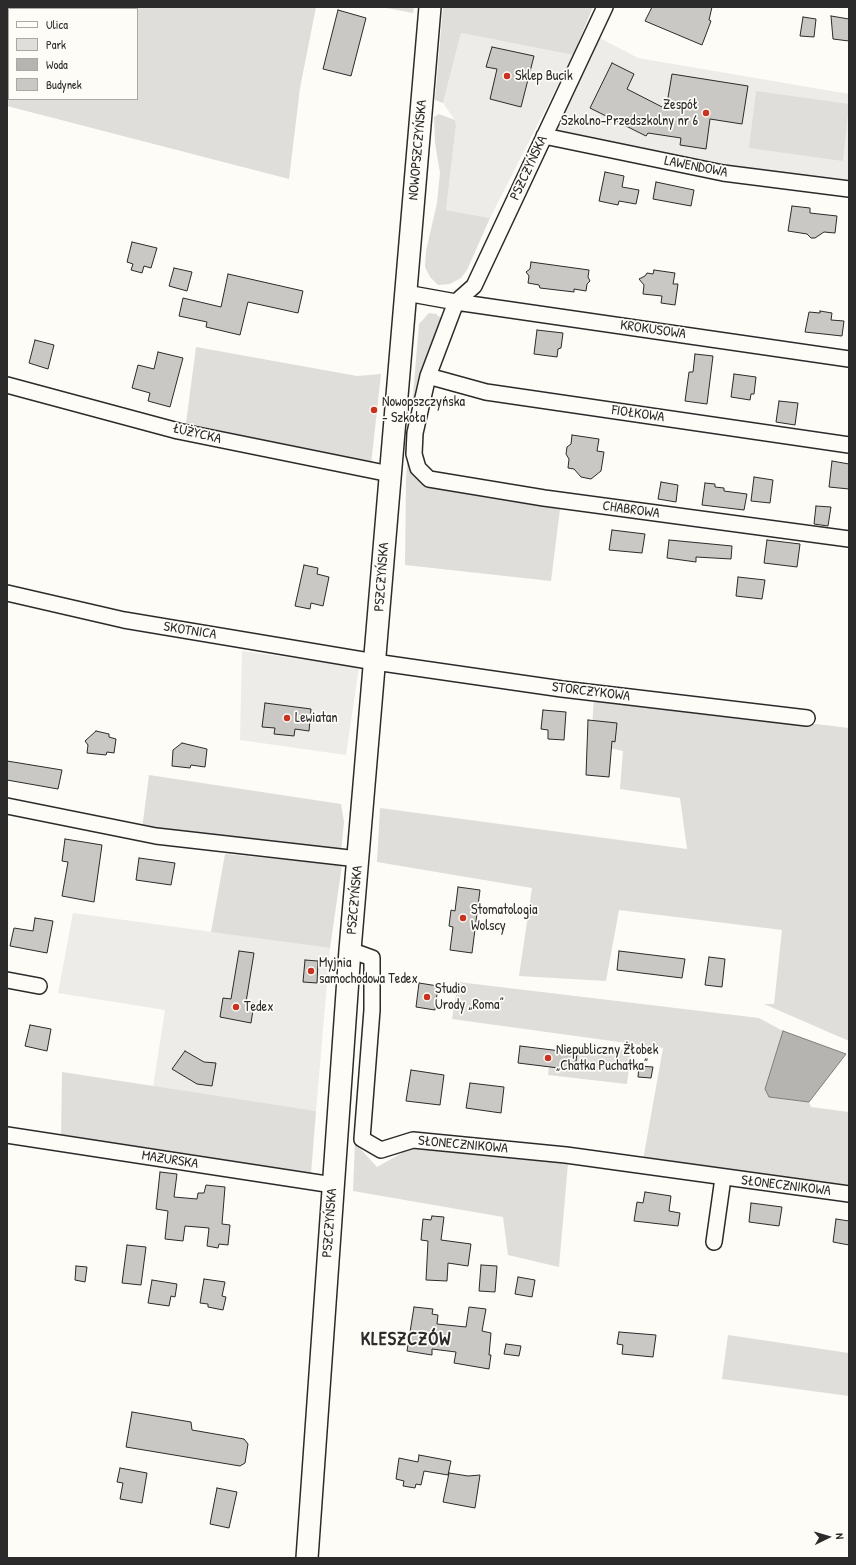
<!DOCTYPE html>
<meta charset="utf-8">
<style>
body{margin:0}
#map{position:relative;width:856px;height:1565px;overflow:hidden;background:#fdfcf7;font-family:"Patrick Hand",sans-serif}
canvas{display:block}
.frame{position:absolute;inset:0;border:8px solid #2b2b2b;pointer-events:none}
.legend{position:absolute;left:8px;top:8px;width:130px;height:92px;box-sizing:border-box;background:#fdfcf7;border:1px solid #a9a8a5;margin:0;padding:5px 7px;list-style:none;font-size:12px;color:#2b2b2b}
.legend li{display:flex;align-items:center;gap:8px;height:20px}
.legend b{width:20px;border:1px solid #a9a8a5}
.north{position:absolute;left:808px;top:1517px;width:40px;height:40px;-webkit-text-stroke:3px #fdfcf7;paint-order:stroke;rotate:85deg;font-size:11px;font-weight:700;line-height:16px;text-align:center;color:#2b2b2b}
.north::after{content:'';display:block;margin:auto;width:14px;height:18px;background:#2b2b2b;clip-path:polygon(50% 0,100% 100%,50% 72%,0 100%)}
</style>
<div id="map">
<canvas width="856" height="1565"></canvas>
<div class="frame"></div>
<ul class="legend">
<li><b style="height:5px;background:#fdfcf7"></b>Ulica</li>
<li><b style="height:11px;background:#dfdeda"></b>Park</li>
<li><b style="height:11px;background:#b5b4b1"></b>Woda</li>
<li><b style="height:11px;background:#c9c8c4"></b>Budynek</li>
</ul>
<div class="north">N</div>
</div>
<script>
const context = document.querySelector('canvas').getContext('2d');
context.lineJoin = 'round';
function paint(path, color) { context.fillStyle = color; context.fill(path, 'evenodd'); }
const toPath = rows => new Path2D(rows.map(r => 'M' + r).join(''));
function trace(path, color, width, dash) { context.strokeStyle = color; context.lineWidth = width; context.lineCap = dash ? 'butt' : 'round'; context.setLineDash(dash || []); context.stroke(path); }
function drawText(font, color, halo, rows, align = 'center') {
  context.font = font + ' "Patrick Hand",sans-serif'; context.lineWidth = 3.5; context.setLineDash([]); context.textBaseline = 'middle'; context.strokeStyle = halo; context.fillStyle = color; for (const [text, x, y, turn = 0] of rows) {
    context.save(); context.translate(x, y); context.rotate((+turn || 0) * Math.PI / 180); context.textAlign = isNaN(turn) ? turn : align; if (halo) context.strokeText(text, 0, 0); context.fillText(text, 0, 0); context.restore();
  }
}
paint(toPath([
 [461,33,573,55,490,218,446,210,456,125,455,120,443,103],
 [598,37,638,58,849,94,849,183,667,158,555,133],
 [242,651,359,667,346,755,240,740],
 [73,913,330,948,316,1111,153,1087,165,1010,58,993]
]), '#edece8');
paint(toPath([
 [95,7,316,7,300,88,289,179,7,106,7,19,9,19,9,99,137,99,137,9,95,9],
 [381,7,414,7,413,13],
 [443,7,593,7,573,55,461,33,443,103,435,100],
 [756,91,849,104,843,161,749,148],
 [439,114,455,120,456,125,446,210,490,218,467,270,461,278,450,284,438,285,430,277,425,267,426,251,437,203,440,173,435,143,434,117],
 [429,313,436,314,441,318,441,324,433,352,417,392,412,418,410,465,418,480,560,509,551,581,405,565,406,478,419,324],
 [196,347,357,376,381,374,371,465,186,423],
 [594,697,849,728,849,1041,764,1004,774,1004,782,930,619,910,606,981,519,976,532,888,377,862,380,808,687,849,680,798,620,789,623,751,591,744],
 [149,775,341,804,344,822,341,853,142,829],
 [225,854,342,865,330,948,211,932],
 [458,982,759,1018,783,1031,765,1089,769,1097,809,1102,811,1107,849,1112,849,1186,643,1160,663,1048,452,1019],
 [587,1045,631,1051,627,1084,548,1075,549,1066,575,1070,577,1053,586,1054],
 [62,1072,316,1111,311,1174,145,1147,135,1155,61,1139],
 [355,1143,377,1167,411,1148,568,1163,559,1267,508,1255,503,1217,353,1191],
 [728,1335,849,1353,849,1396,722,1379]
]), '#dfdeda');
const water = toPath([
 [783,1031,846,1054,809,1102,769,1097,765,1089,783,1031]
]);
paint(water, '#b5b4b1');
trace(water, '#7e7d7b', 1);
const building = toPath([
 [652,7,712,7,709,20,711,21,702,45,645,21,652,7],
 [338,10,366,18,351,76,323,69,338,10],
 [831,16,849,19,849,41,833,39,831,16],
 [803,17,816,19,814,37,800,36,803,17],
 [492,47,534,56,521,107,490,99,497,69,486,67,492,47],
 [612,63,634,74,627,89,666,109,672,74,748,86,742,124,710,119,706,149,680,145,681,138,648,133,646,136,590,108,612,63],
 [605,172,624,176,622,187,639,190,636,204,619,201,618,205,599,201,605,172],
 [656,182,694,190,691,206,653,199,656,182],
 [792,206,810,208,810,213,837,216,835,233,824,232,815,238,811,238,807,234,788,231,792,206],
 [132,242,157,248,151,268,144,266,142,273,131,270,133,264,127,262,132,242],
 [531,262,589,270,588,277,590,281,587,284,586,291,574,289,574,292,540,288,539,285,528,283,529,276,526,272,530,269,531,262],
 [174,268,192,272,187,291,169,286,174,268],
 [654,270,675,273,673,284,678,284,675,305,661,303,662,296,643,294,644,285,639,279,645,276,647,273,653,274,654,270],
 [228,274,303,291,298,313,248,302,240,335,206,327,207,322,179,316,183,298,221,307,228,274],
 [820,311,832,313,831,320,844,321,842,336,805,332,809,312,820,313,820,311],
 [537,330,563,333,561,348,558,349,557,357,534,354,537,330],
 [35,340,54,345,48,369,29,363,35,340],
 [158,352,183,358,170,407,148,401,150,393,132,388,138,365,154,369,158,352],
 [695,354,713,356,707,404,685,401,689,372,693,372,695,354],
 [734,374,756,377,754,394,751,394,750,400,731,397,734,374],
 [779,401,798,403,795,425,776,422,779,401],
 [572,435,599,439,597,451,604,452,601,471,591,479,581,477,574,469,568,468,569,459,566,454,567,447,571,444,572,435],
 [832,461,849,464,849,489,829,487,832,461],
 [754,477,773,480,770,503,751,501,754,477],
 [661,482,678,485,676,502,658,499,661,482],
 [705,483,715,484,715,487,724,488,724,491,747,494,744,510,702,505,705,483],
 [816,506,831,507,828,526,814,524,816,506],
 [612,530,645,534,642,553,609,550,612,530],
 [669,540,732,546,731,559,696,557,696,562,667,558,669,540],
 [767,540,800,544,797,567,764,563,767,540],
 [304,565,318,568,317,574,329,577,323,606,311,603,310,609,295,606,304,565],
 [738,577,765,580,762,599,736,596,738,577],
 [265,703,311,709,309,731,295,729,294,736,274,734,275,728,262,727,265,703],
 [543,710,566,712,564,740,548,739,548,730,541,729,543,710],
 [588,720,617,723,615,742,612,741,609,777,586,775,588,720],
 [96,731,109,734,109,737,116,739,114,753,107,752,106,755,87,753,88,745,85,741,96,731],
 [182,743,207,749,205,767,191,765,190,768,172,766,173,750,182,743],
 [7,761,62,770,58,789,7,780,7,761],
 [65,839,102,845,94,902,62,896,68,862,62,861,65,839],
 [139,858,175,863,171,885,136,880,139,858],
 [458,887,480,890,472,953,450,950,453,927,449,926,451,910,455,911,458,887],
 [35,918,53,921,47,953,10,946,14,928,33,931,35,918],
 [239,951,254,953,246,1002,254,1003,251,1023,220,1017,223,998,231,999,239,951],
 [619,951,685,959,682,978,617,970,619,951],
 [709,957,725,959,722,987,705,985,709,957],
 [305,960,318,961,317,983,303,982,305,960],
 [419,983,438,986,435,1010,416,1007,419,983],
 [30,1025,51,1029,47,1051,25,1046,30,1025],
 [520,1046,577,1053,575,1070,518,1063,520,1046],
 [185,1051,204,1062,216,1063,212,1086,197,1084,172,1069,185,1051],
 [639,1066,653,1067,651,1078,638,1077,639,1066],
 [411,1070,444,1075,440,1105,406,1101,411,1070],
 [470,1083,504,1087,501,1113,466,1108,470,1083],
 [160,1172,177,1174,174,1197,197,1199,198,1193,204,1193,206,1185,225,1187,222,1224,230,1225,228,1245,219,1244,218,1248,207,1246,209,1228,185,1226,183,1241,165,1239,168,1211,156,1209,160,1172],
 [645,1192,671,1196,669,1211,680,1213,678,1226,634,1221,637,1202,643,1203,645,1192],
 [751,1203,782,1207,779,1226,749,1222,751,1203],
 [432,1216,444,1217,441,1240,471,1244,468,1266,448,1263,447,1281,426,1280,428,1241,421,1240,423,1219,431,1220,432,1216],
 [836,1219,849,1221,849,1245,833,1242,836,1219],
 [127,1245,146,1247,141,1285,122,1283,127,1245],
 [481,1265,497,1266,495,1292,479,1291,481,1265],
 [76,1266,87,1267,85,1282,75,1280,76,1266],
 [518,1277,535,1280,532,1297,515,1294,518,1277],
 [204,1279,225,1282,222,1296,226,1297,223,1310,208,1307,208,1304,200,1303,204,1279],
 [152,1280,177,1284,175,1297,171,1296,169,1306,148,1303,152,1280],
 [414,1307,433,1309,432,1314,438,1315,437,1324,466,1327,469,1307,486,1309,482,1331,491,1333,489,1355,491,1355,489,1369,454,1363,456,1352,432,1349,432,1355,407,1351,414,1307],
 [619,1332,656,1335,653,1357,622,1354,623,1345,617,1344,619,1332],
 [506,1344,521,1346,519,1356,504,1354,506,1344],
 [132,1412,191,1422,192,1430,244,1439,248,1444,245,1463,240,1466,126,1447,132,1412],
 [419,1455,451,1461,448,1475,424,1471,421,1485,416,1484,415,1488,403,1486,404,1481,396,1479,399,1458,418,1462,419,1455],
 [120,1468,147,1473,142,1503,120,1499,123,1483,117,1482,120,1468],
 [449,1473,468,1476,480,1475,475,1508,443,1502,449,1473],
 [217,1488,237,1492,229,1528,210,1524,217,1488]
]);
paint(building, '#c9c8c4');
trace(building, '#2b2b2b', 1);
const minor = toPath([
 [544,136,723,173,849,189],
 [406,293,456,302,474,286,605,7],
 [849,359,456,302,428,376,415,433,414,454,418,468,429,479,544,498,849,539],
 [428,376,486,392,849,445],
 [7,385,178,431,390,474],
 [7,593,124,620,375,662,562,689,807,718],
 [7,806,156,836,358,859],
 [350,950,372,958,372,1010,362,1139,381,1150,413,1140,566,1155,849,1194],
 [7,980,39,986],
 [7,1135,333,1185],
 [714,1242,723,1178]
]);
const secondary = toPath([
 [307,1558,350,950,430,7]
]);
trace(minor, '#2b2b2b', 18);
trace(secondary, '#2b2b2b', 24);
trace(minor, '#fdfcf7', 15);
trace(secondary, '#fdfcf7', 21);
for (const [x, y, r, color] of [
 [507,76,4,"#c8321e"],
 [706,113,4,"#c8321e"],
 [374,410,4,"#c8321e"],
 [287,718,4,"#c8321e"],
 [463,918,4,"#c8321e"],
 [311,971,4,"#c8321e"],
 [427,997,4,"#c8321e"],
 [236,1007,4,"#c8321e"],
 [548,1058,4,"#c8321e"]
]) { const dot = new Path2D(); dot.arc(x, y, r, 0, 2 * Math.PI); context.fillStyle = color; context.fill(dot); trace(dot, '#fdfcf7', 1.5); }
drawText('14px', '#2b2b2b', '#fdfcf7', [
 ["Sklep Bucik",515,76],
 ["Zespół",698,105,"right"],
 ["Szkolno-Przedszkolny nr 6",698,121,"right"],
 ["Nowopszczyńska",382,402],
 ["- Szkoła",382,418],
 ["Lewiatan",295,718],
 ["Stomatologia",471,910],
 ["Wolscy",471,926],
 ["Myjnia",319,963],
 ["samochodowa Tedex",319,979],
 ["Studio",435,989],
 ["Urody „Roma”",435,1005],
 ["Tedex",244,1007],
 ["Niepubliczny Żłobek",556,1050],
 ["„Chatka Puchatka”",556,1066]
], 'left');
drawText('14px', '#2b2b2b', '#fdfcf7', [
 ["NOWOPSZCZYŃSKA",418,150,-85],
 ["LAWENDOWA",696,167,11],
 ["PSZCZYŃSKA",529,168,-65],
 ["KROKUSOWA",653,330,8],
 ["FIOŁKOWA",638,414,8],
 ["ŁUŻYCKA",197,434,13],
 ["CHABROWA",631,510,8],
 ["PSZCZYŃSKA",382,577,-86],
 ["SKOTNICA",190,631,9],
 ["STORCZYKOWA",591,692,7],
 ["PSZCZYŃSKA",355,900,-85],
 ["SŁONECZNIKOWA",463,1145,5],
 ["MAZURSKA",170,1160,9],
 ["SŁONECZNIKOWA",786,1186,7],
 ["PSZCZYŃSKA",330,1223,-86]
]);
context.letterSpacing = '1px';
drawText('bold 18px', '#2b2b2b', '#fdfcf7', [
 ["KLESZCZÓW",406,1340]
]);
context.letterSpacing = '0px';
</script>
